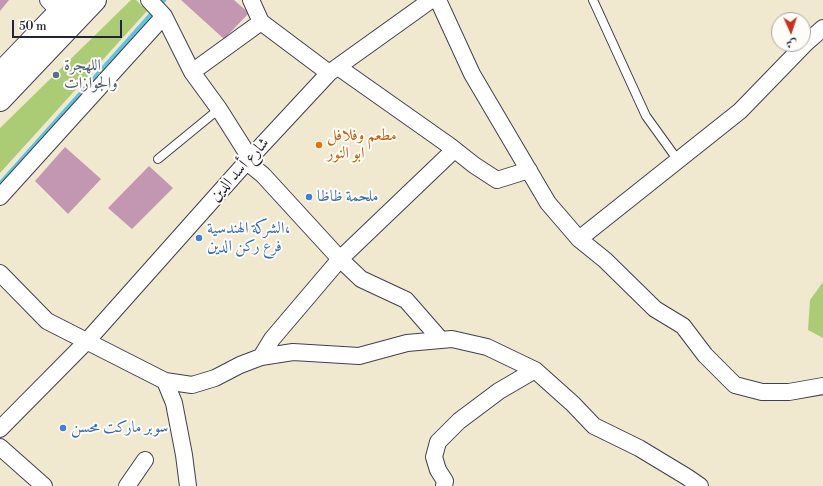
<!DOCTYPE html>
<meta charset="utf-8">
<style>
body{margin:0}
#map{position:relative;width:823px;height:486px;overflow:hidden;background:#f0e9cf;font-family:"Libre Bodoni",Amiri,serif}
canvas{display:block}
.north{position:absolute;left:771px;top:12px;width:40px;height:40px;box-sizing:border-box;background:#fdfcf7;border:1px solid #a5a5ac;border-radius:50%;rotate:177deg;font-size:11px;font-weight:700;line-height:16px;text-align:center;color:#22223b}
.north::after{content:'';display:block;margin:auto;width:14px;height:18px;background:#c8321e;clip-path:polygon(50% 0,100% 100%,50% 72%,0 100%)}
.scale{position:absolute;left:12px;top:20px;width:110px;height:18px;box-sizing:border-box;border:2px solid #22223b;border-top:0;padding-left:5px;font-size:12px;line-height:14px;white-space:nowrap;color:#22223b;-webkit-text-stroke:3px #fdfcf7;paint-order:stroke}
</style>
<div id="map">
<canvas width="823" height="486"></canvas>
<div class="north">ش</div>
<div class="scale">50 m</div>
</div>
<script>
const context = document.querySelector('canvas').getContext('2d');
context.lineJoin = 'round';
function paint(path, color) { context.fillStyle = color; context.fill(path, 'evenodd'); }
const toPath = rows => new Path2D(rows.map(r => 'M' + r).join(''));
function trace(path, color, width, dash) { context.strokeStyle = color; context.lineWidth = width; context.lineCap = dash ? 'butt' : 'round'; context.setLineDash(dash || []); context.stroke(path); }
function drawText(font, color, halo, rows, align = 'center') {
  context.font = font + ' "Libre Bodoni",Amiri,serif'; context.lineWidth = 4; context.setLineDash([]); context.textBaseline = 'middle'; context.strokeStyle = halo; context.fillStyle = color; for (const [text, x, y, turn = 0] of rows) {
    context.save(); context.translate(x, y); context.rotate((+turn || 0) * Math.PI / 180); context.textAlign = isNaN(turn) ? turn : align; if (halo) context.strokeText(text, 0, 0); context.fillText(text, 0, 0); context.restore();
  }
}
paint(toPath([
 [131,0,136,0,147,11,0,173,0,128],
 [823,282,823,338,808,330,810,300]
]), '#abcc74');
trace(toPath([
 [0,184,164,0]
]), '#61c4df', 4.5);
paint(toPath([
 [0,0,9,0,0,11],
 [181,0,234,0,249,13,224,39],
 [65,147,101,179,68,214,35,181],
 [149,166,173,188,132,229,108,208]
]), '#c397b2');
const service = toPath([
 [593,0,646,116,677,159],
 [158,159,219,109]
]);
const minor = toPath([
 [48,0,60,12],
 [149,0,164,16,192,72,219,109,250,158],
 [251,0,261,22,329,73],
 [438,0,472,74,548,203,579,239,605,260,655,309,683,326,705,355,735,385,762,392,789,392,823,386],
 [338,67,450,146,474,165,497,180,529,170],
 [192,72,261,22],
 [247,162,263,175,340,259,361,279,406,300,441,340],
 [0,197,164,16],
 [579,239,740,111,806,43,823,28],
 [0,273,47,321,165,381,192,385,215,378,240,365,261,357,293,352,359,356,407,343,452,339,487,347,535,370,573,404,594,426,639,448,687,477,700,486],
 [261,357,272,339,340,259,454,150],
 [165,381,174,403,184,455,188,486],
 [0,429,87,341,250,158,329,73,431,0],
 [0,447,44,486],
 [127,486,145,460],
 [444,486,445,481,438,470,434,457,438,442,459,421,499,391,535,370]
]);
const secondary = toPath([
 [0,74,71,0],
 [0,100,95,0]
]);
trace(service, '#414051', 10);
trace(minor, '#414051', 18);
trace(secondary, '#414051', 24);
trace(service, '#fff', 8);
trace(minor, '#fff', 16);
trace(secondary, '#fff', 22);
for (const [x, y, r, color] of [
 [56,75,4,"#5c6f8a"],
 [319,145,4,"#e8710a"],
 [309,197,4,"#3f7fe0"],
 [199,238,4,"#3f7fe0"],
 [63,428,4,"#3f7fe0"]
]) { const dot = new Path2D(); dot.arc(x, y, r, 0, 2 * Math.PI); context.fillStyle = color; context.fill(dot); trace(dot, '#fdfcf7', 1.5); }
drawText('16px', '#4e5e75', '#fdfcf7', [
 ["اللهجرة",64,66],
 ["والجوازات",64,84]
], 'left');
drawText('16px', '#c56008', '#fdfcf7', [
 ["مطعم وفلافل",327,136],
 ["ابو النور",327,154]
], 'left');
drawText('16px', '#22223b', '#fdfcf7', [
 ["شارع أسد الدين",240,170,-48]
]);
drawText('16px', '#366cbe', '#fdfcf7', [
 ["ملحمة ظاظا",317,197],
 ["الشركة الهندسية،",207,229],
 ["فرع ركن الدين",207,247],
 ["سوبر ماركت محسن",71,428]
], 'left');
</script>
